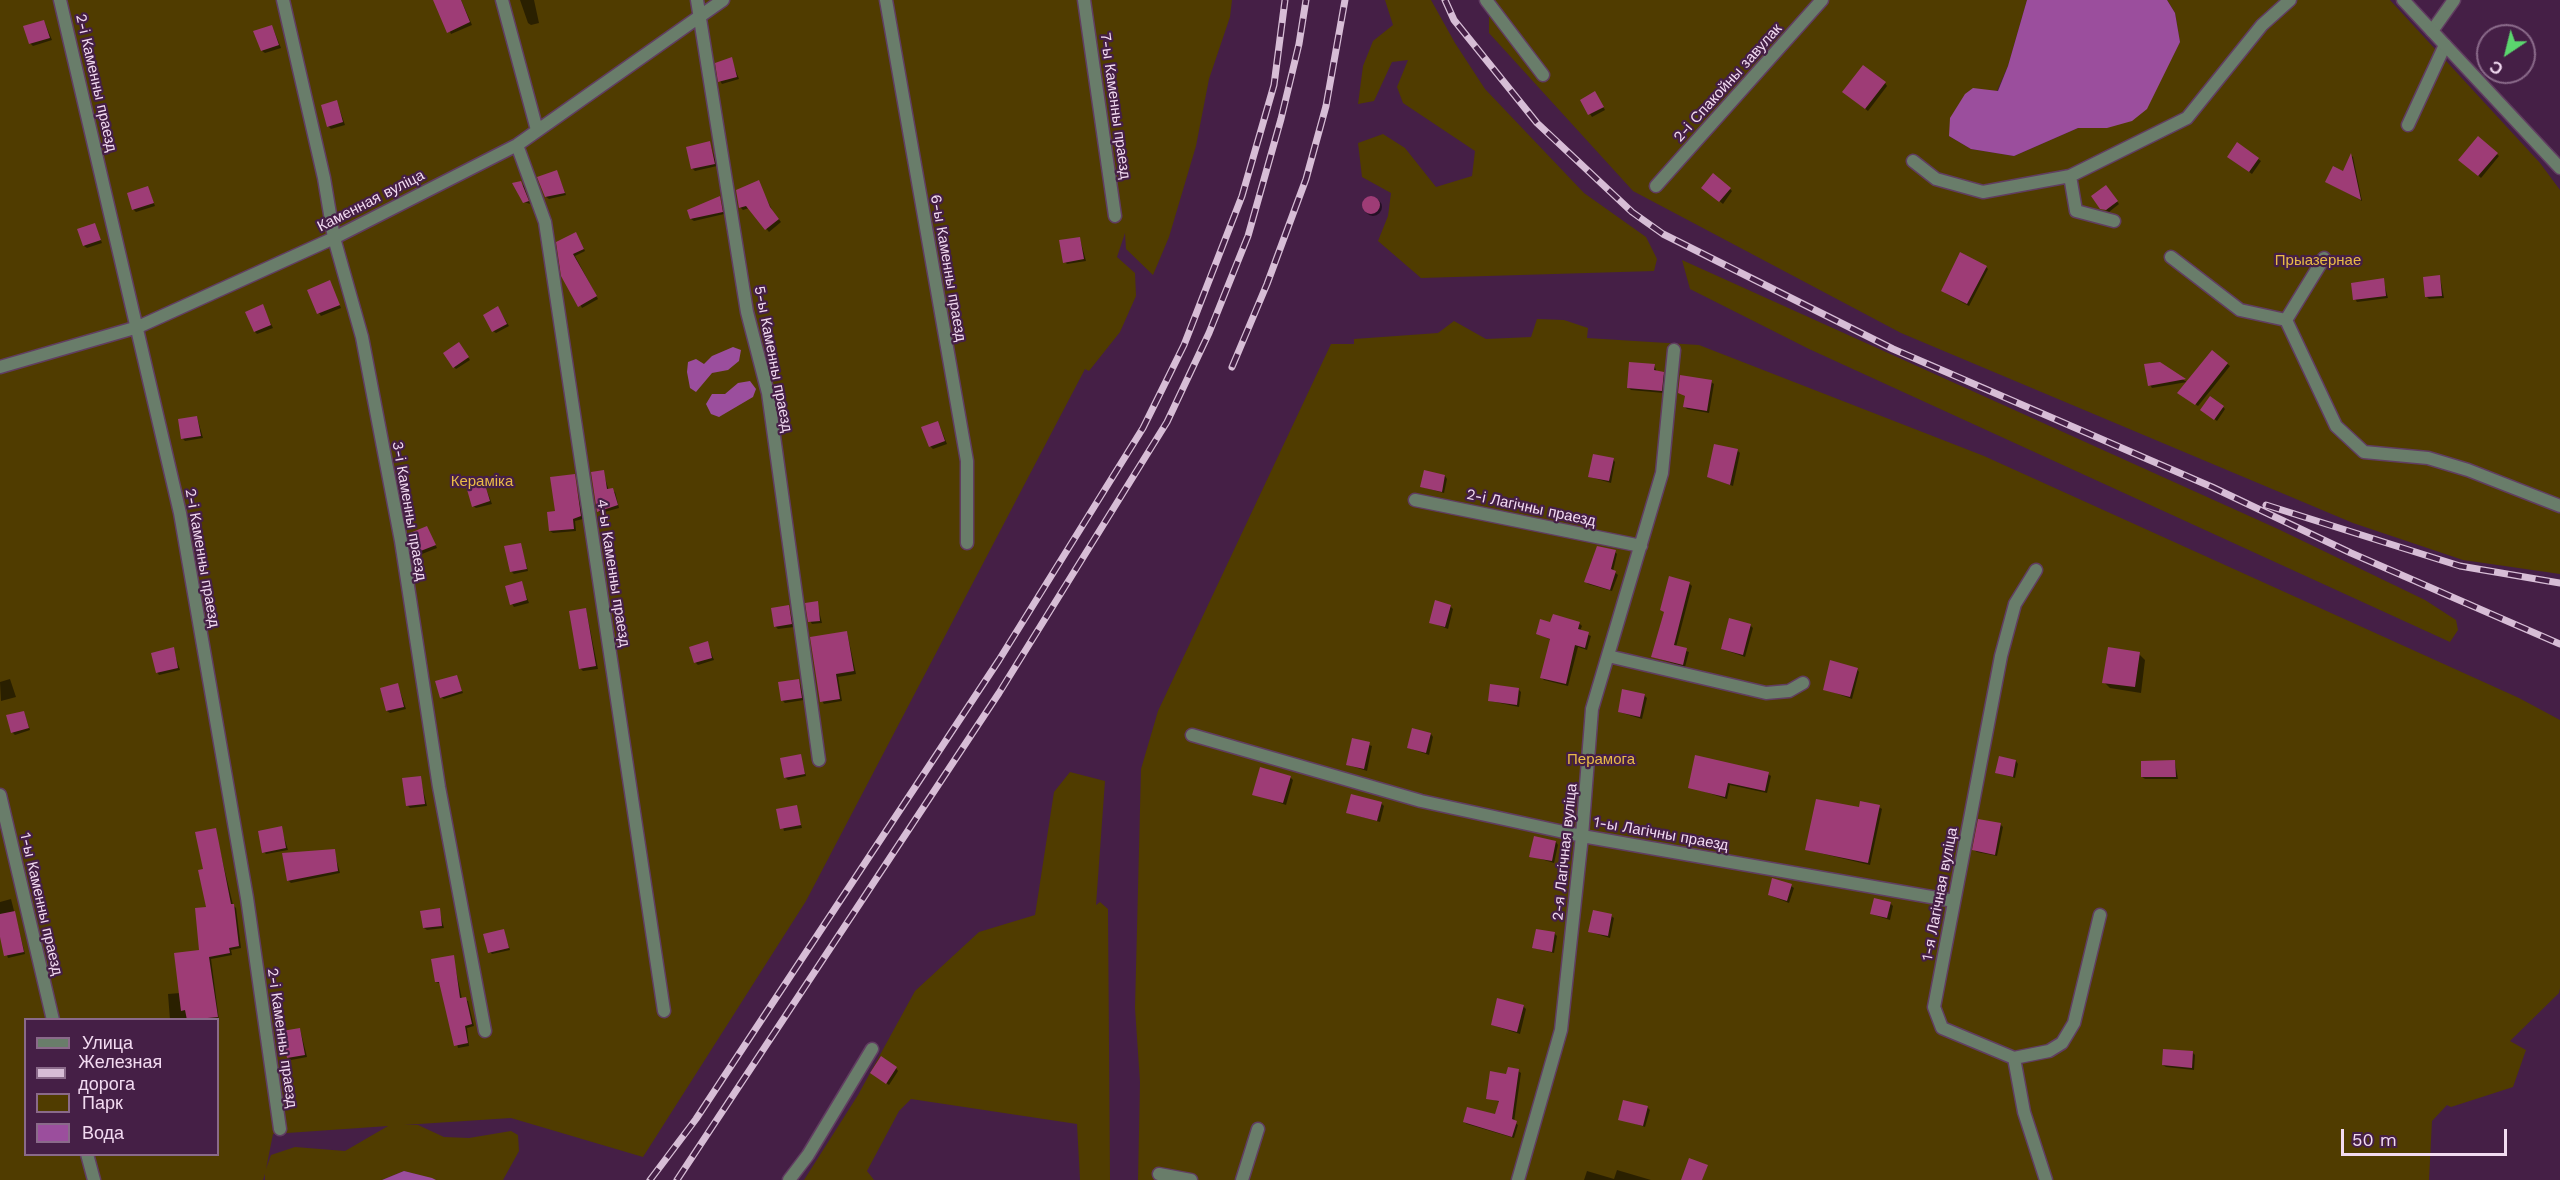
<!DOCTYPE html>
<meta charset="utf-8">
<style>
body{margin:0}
#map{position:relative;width:2560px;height:1180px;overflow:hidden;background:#451f46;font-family:"Work Sans",sans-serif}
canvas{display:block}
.legend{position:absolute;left:24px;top:1018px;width:195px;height:138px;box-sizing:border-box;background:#451f46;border:2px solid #8a6a8a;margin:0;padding:8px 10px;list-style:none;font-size:18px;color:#f2daf1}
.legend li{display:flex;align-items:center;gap:12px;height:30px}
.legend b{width:30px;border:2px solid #8a6a8a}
.north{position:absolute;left:2476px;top:24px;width:60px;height:60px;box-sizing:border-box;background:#451f46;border:2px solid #8a6a8a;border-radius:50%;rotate:215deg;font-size:16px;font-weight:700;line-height:24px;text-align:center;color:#f2daf1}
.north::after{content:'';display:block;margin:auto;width:21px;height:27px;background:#5bd56e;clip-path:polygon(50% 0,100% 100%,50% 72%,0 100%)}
.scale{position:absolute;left:2341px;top:1129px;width:166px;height:27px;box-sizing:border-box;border:3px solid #f2daf1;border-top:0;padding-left:8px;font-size:18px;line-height:21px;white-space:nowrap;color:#f2daf1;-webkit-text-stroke:4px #451f46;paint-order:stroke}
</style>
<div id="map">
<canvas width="2560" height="1180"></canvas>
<ul class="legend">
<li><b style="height:8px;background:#697d6a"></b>Улица</li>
<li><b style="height:8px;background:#d7bdd6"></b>Железная дорога</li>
<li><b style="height:16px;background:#503c00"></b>Парк</li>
<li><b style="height:16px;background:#9b4e9d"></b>Вода</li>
</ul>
<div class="north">С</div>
<div class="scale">50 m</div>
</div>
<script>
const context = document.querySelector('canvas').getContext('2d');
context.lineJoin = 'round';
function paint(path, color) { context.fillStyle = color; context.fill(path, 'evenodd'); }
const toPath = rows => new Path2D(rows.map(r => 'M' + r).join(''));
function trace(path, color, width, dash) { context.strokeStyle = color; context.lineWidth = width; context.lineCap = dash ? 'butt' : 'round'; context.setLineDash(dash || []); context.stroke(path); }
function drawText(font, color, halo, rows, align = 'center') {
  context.font = font + ' "Work Sans",sans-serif'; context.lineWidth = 4.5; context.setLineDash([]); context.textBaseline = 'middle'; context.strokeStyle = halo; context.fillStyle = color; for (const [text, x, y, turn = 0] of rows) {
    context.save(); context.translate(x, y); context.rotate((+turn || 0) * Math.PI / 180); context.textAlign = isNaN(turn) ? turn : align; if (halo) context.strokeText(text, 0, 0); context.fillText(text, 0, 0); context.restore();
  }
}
paint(toPath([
 [0,0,1232,0,1230,17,1209,79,1196,146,1169,237,1153,275,1126,249,1125,233,1117,257,1135,273,1136,296,1120,332,1089,371,1085,369,806,901,643,1157,511,1118,404,1125,418,1125,444,1137,469,1138,511,1131,518,1135,519,1151,503,1180,436,1180,404,1171,382,1180,265,1180,265,1174,263,1180,0,1180],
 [26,1020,218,1020,218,1154,26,1154],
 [388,1126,345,1151,295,1147,271,1155,266,1169,273,1134],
 [1385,0,1431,0,1455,43,1485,89,1584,193,1646,237,1657,259,1654,271,1421,278,1378,241,1388,216,1391,193,1362,177,1358,143,1383,134,1405,148,1436,187,1472,176,1475,151,1403,103,1397,87,1408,60,1392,62,1374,101,1358,104,1363,66,1373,41,1393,25],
 [1489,0,2027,0,2008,66,1997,91,1949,136,1971,149,2014,156,2078,128,2107,128,2169,63,2180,42,2175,13,2167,0,2390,0,2540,163,2560,190,2560,574,2463,560,2353,523,1901,333,1633,191,1489,33],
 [1682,260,2278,529,2425,600,2456,620,2458,630,2450,642,1809,349,1690,289],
 [1537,319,1564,320,1588,328,1587,338,1699,345,1984,456,2519,698,2560,720,2560,988,2559,993,2510,1041,2526,1050,2513,1087,2451,1107,2447,1105,2432,1121,2429,1180,1138,1180,1140,1082,1135,1008,1141,769,1158,711,1331,344,1354,344,1354,339,1438,333,1454,321,1486,339,1531,337],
 [1070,772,1105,781,1096,905,1100,902,1108,909,1110,1180,1080,1180,1077,1124,911,1099,899,1111,867,1171,874,1180,804,1180,858,1095,915,991,979,932,1035,915,1054,792]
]), '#503c00');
paint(toPath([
 [2027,0,2167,0,2175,13,2180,42,2147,109,2132,121,2107,128,2078,128,2014,156,1971,149,1949,136,1950,118,1965,94,1973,88,1998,91,2008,66],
 [733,347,741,350,739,361,728,370,712,373,696,392,690,388,687,372,688,362,696,359,704,364,712,356],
 [750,381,756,389,753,397,719,417,711,414,706,404,712,394,725,394,738,383],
 [404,1171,432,1178,436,1180,382,1180]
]), '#9b4e9d');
paint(toPath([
 [435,0,461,0,472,25,451,34],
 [520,0,534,0,539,23,531,25,528,23],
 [44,21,52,40,33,46,30,43],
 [272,26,281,48,265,53,262,51],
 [731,59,739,79,722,84,720,81],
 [1885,83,1887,86,1868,111,1846,94],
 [1597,96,1605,110,1592,117,1590,114],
 [337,102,345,125,331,129,328,126],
 [2478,138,2499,156,2481,178,2460,159],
 [710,143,717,166,695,171,692,168],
 [2352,156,2353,157,2362,201,2327,182,2343,173],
 [2231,159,2258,159,2261,161,2252,174],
 [557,172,566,195,549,199,546,197],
 [758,182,773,212,781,222,769,232,749,208,743,210,740,207],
 [521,183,524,186,530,204,524,202],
 [148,188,155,206,136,212,133,209],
 [1730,189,1732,191,1723,204,1706,190],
 [2108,189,2119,204,2109,212,2101,208],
 [720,198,724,214,694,221,691,219],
 '1364 207a9 9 0 1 1 18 0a9 9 0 1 1-18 0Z',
 [95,225,102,243,87,248,84,246],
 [578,237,585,251,575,256,598,299,582,308,563,275],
 [1080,239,1086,261,1067,264,1065,262],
 [1986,267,1988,269,1969,306,1945,293],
 [2440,277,2444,298,2429,299,2426,296],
 [2383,280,2388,298,2357,302,2355,299],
 [329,282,341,308,321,316,319,313],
 [262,306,273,328,257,334,255,332],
 [500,311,509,326,496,333,493,331],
 [461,347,470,360,456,369,454,367],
 [2212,352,2230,366,2198,406,2182,395],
 [2159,363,2185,381,2187,382,2152,388,2150,385],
 [1654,365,1657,372,1666,376,1664,393,1631,390,1628,387],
 [1711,382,1714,384,1709,413,1687,409,1685,407,1687,397,1683,395],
 [2223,407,2225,409,2217,421,2205,412],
 [197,417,203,438,185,441,183,439],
 [938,422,947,444,933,449,930,446],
 [1738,451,1740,453,1733,486,1708,477],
 [1613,459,1615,462,1611,483,1590,477],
 [603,472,609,491,615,492,619,508,601,513,598,511],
 [574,475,583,519,575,521,576,531,553,533,550,531,556,512],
 [1445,476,1447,479,1444,493,1422,487],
 [484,483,492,504,476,508,473,506],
 [427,528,437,548,422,554,412,534],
 [520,544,528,571,514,574,511,571],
 [1615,552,1617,554,1613,571,1618,575,1612,591,1588,584,1586,581],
 [521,583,529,603,514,607,512,604],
 [1689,583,1692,586,1676,647,1689,652,1685,667,1653,657,1665,613,1662,610],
 [817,603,822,623,812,624,810,621],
 [1450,606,1453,609,1448,629,1430,622],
 [789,607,794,627,778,629,775,626],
 [586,609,598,669,583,671,580,668],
 [1579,623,1582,626,1580,631,1591,636,1587,650,1578,647,1568,686,1544,680,1542,678,1551,640,1537,633,1552,624],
 [1750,625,1753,628,1745,657,1722,649],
 [847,632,856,674,838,677,842,701,824,704,822,701],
 [707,643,714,660,698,665,695,662],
 [173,649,180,670,159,675,157,672],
 [2139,654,2145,660,2141,693,2110,688,2104,682],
 [1857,669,1859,672,1852,699,1824,689],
 [456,676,463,693,444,699,441,697],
 [10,679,16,697,1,701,0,682],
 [799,680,804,700,785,703,782,700],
 [398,685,406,709,390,713,387,711],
 [1518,689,1521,692,1519,707,1490,701],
 [1644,695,1647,698,1642,719,1619,712],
 [24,713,30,730,15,735,12,732],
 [1431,734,1433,737,1429,755,1409,748],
 [1353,740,1372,746,1367,771,1348,765],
 [800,756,806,776,788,780,785,777],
 [2016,761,2018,764,2015,778,1997,773],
 [2175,762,2178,779,2145,779,2142,777],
 [1768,774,1771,776,1767,793,1730,785,1727,799,1690,787],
 [420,777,427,806,410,808,407,805],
 [1290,777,1293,780,1286,805,1254,794],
 [1381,803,1384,806,1380,822,1348,813],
 [796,807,802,828,784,831,778,810],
 [1879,807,1882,809,1870,865,1807,850,1860,809],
 [2000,824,2003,827,1997,856,1977,852,1974,850],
 [281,828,288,850,266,854,264,852],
 [215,830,233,905,236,908,241,948,231,950,232,955,211,959,219,1020,170,1020,168,994,180,993,201,952,207,908,205,871],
 [1556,842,1558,845,1554,863,1531,856],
 [334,851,340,873,291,883,288,880],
 [1791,886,1794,888,1789,903,1769,895],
 [11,899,25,954,8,958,0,936,0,902],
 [1890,903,1893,906,1890,920,1871,914],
 [439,910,444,928,427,930,424,928],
 [1611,916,1614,918,1610,938,1590,932],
 [503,930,510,950,492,954,490,952],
 [1554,933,1557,936,1554,953,1534,948],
 [453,957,462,999,468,1001,474,1026,467,1028,469,1046,458,1048,441,984,436,982],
 [1523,1006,1526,1009,1520,1034,1492,1025],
 [300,1029,307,1057,291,1060,288,1058],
 [2193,1053,2195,1055,2194,1070,2166,1067,2163,1065],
 [896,1068,898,1071,889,1085,874,1075],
 [1518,1071,1521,1073,1514,1122,1518,1125,1514,1138,1467,1124,1464,1122,1496,1116,1500,1102,1488,1098,1508,1075],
 [1647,1107,1650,1110,1645,1127,1620,1119],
 [1617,1170,1651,1180,1584,1180,1587,1171,1614,1179]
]), '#0007');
paint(toPath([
 [433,0,461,0,470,22,447,33],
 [44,20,50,38,29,44,23,26],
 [272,25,279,45,261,51,253,31],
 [732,57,737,77,718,82,715,63],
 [1863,65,1886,82,1865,109,1842,92],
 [1595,91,1604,107,1588,115,1580,100],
 [337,100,343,122,327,127,321,105],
 [2478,136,2498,153,2478,176,2458,160],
 [710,141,715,164,691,169,686,147],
 [2237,142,2259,158,2249,172,2227,157],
 [2351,153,2361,200,2325,182,2333,166,2343,171],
 [557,170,565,193,545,197,537,177],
 [1713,173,1731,188,1719,202,1701,188],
 [759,180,770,207,779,219,765,230,746,206,739,208,736,190],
 [521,181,529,201,523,203,512,183],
 [2106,185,2118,201,2106,210,2100,209,2091,196],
 [148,186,154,203,132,210,127,193],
 '1362 205a9 9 0 1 1 18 0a9 9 0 1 1-18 0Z',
 [720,196,723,212,690,219,687,210],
 [95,223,101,240,83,246,77,229],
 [576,232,584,249,573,254,597,296,578,307,561,276,556,242],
 [1080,237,1084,259,1063,263,1059,240],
 [1960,252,1987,266,1967,304,1941,291],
 [2440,275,2442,296,2425,297,2423,277],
 [2384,278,2386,296,2353,300,2351,283],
 [330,280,340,305,317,314,307,290],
 [263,304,271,325,254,332,245,312],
 [498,306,507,324,492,332,483,315],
 [459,342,469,357,453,368,443,353],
 [2212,350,2228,363,2195,405,2177,393],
 [1629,362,1655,364,1654,370,1664,372,1662,391,1627,388],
 [2160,362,2186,379,2148,386,2144,364],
 [1680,375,1712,380,1707,411,1683,407,1685,396,1678,393],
 [2210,396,2224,406,2214,420,2200,410],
 [197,416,201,436,181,439,178,419],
 [938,421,945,441,929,447,921,427],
 [1714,444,1738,449,1730,485,1707,477],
 [1593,454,1614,458,1609,481,1588,477],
 [604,470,607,489,613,488,618,505,597,512,591,472],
 [1424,470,1445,475,1442,492,1420,487],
 [575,474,581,516,573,519,574,529,549,531,547,512,555,511,550,477],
 [484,481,490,501,472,507,466,486],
 [427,526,436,545,418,552,410,533],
 [521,543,527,569,510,572,504,546],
 [1597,546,1616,550,1611,569,1616,571,1610,590,1584,582],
 [1669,576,1690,582,1674,645,1687,648,1683,665,1651,657,1664,612,1660,610],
 [522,581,527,600,510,605,505,586],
 [1435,600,1451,605,1445,627,1429,623],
 [818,601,820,621,808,622,805,603],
 [789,605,792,624,774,627,771,608],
 [586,608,596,666,579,669,569,611],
 [1553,614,1580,622,1578,629,1589,632,1585,648,1575,645,1566,684,1540,678,1550,639,1536,634,1540,619,1550,622],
 [1729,618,1751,624,1743,655,1721,649],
 [847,631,854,671,836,674,840,699,820,702,810,637],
 [708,641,712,658,694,663,689,647],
 [174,647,178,668,156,673,151,653],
 [2108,647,2140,652,2135,687,2102,683],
 [1830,660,1858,668,1850,697,1823,690],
 [457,675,462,691,440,698,435,681],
 [799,679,802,698,781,701,778,682],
 [398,683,404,707,386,711,380,688],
 [1490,684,1519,688,1517,705,1488,701],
 [1622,689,1645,694,1640,717,1618,712],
 [24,711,29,728,11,733,6,715],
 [1412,728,1431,733,1426,753,1407,748],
 [1352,738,1370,742,1364,769,1346,765],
 [801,754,805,774,784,778,780,758],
 [1695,755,1769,772,1765,791,1728,783,1725,797,1688,788],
 [1999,756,2016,760,2013,777,1995,773],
 [2175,760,2176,777,2141,777,2141,761],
 [1260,767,1291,776,1283,803,1252,795],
 [421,776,425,804,406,806,402,778],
 [1351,794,1382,802,1377,821,1346,813],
 [1816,799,1859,807,1860,801,1880,805,1868,863,1805,850],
 [797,805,801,825,780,829,776,809],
 [1978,819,2001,823,1995,855,1972,850],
 [282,826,286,848,262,853,258,831],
 [216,828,231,904,234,904,239,946,229,948,230,953,209,957,218,1017,187,1020,185,1010,181,1011,174,953,199,950,195,908,206,907,198,870,203,869,195,832],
 [1534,836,1556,841,1552,861,1529,857],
 [335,849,338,871,287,881,282,853],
 [1772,878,1792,884,1787,901,1768,895],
 [1874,898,1891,902,1887,918,1870,914],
 [440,908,442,926,423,928,420,911],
 [1593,910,1612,914,1608,936,1588,932],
 [15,911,24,952,4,956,0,937,0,914],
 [504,929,509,948,488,953,483,934],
 [1536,929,1555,932,1552,952,1532,948],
 [454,955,460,998,466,997,472,1024,465,1026,468,1043,454,1046,439,982,435,982,431,959],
 [1497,998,1524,1005,1517,1032,1491,1025],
 [300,1028,305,1055,287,1058,282,1031],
 [2163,1049,2193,1051,2192,1068,2162,1065],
 [881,1056,897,1067,886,1084,870,1073],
 [1508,1067,1519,1069,1512,1119,1517,1121,1512,1137,1463,1122,1467,1107,1495,1114,1499,1101,1486,1099,1490,1071,1506,1074],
 [1623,1100,1648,1106,1643,1126,1618,1120],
 [1689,1158,1708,1165,1702,1180,1681,1180]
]), '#9e3c76');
const service = toPath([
 [60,0,180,513,247,898,280,1129],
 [283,0,324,178,334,238,362,337,401,541,439,787,485,1031],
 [502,0,537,130],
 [697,0,747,312,768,393,819,760],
 [886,0,967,461,967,543],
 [1084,0,1115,216],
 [1486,0,1543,75],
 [2432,31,2454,0],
 [2408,125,2445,45],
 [517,145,545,222,664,1011],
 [1913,161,1936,179,1983,192,2070,176,2187,118,2262,25,2290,0],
 [2070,176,2076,211,2114,221],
 [1656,186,1822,0],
 [2171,257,2240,310,2286,320],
 [2324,258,2286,320,2336,426,2364,452,2428,458,2468,470,2560,506],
 [0,367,138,327,334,238,517,145,723,0],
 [1415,500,1641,546],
 [2036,570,2015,604,2001,656,1934,1007,1942,1028,2014,1058,2024,1112,2046,1180],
 [1608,656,1766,693,1789,691,1803,683],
 [1192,735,1421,801,1582,836,1954,901],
 [0,795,53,1020],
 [2014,1058,2049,1051,2062,1043,2074,1023,2100,915],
 [87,1154,94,1180],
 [1159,1174,1191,1180],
 [789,1180,808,1155,872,1049],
 [1242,1180,1258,1129],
 [1518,1180,1561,1030,1582,836,1592,709,1662,473,1674,350]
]);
const minor = toPath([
 [2403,0,2560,168]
]);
trace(service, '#613d61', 15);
trace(minor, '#613d61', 15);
trace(service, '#697d6a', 12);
trace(minor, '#697d6a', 12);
const rail = toPath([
 [1445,0,1454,20,1537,123,1632,212,1663,234,1893,349,2212,487,2351,553,2560,644],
 [1232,367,1267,284,1306,179,1326,106,1345,0],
 [2266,505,2460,566,2560,583],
 [650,1180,696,1119,999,660,1143,428,1184,345,1242,196,1274,85,1285,0],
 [677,1180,999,693,1167,422,1209,333,1248,236,1281,119,1299,44,1306,0]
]);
trace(rail, '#d7bdd6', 7);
trace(rail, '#451f46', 4.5, [14]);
drawText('15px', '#f2daf1', '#451f46', [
 ["2-і Каменны праезд",96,83,77],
 ["2-і Спакойны завулак",1728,83,-48],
 ["7-ы Каменны праезд",1115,106,82],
 ["Каменная вуліца",371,201,-27],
 ["6-ы Каменны праезд",948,268,80],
 ["5-ы Каменны праезд",773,359,79],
 ["2-і Лагічны праезд",1531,508,12],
 ["3-і Каменны праезд",409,511,80],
 ["2-і Каменны праезд",202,558,80],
 ["4-ы Каменны праезд",613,573,81],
 ["1-ы Лагічны праезд",1661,834,10],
 ["2-я Лагічная вуліца",1565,852,-84],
 ["1-я Лагічная вуліца",1940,894,-79],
 ["1-ы Каменны праезд",41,904,77],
 ["2-і Каменны праезд",282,1038,82]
]);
drawText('15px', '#e9bb47', '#451f46', [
 ["Прыазернае",2318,261],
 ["Кераміка",482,482],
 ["Перамога",1601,760]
]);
</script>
